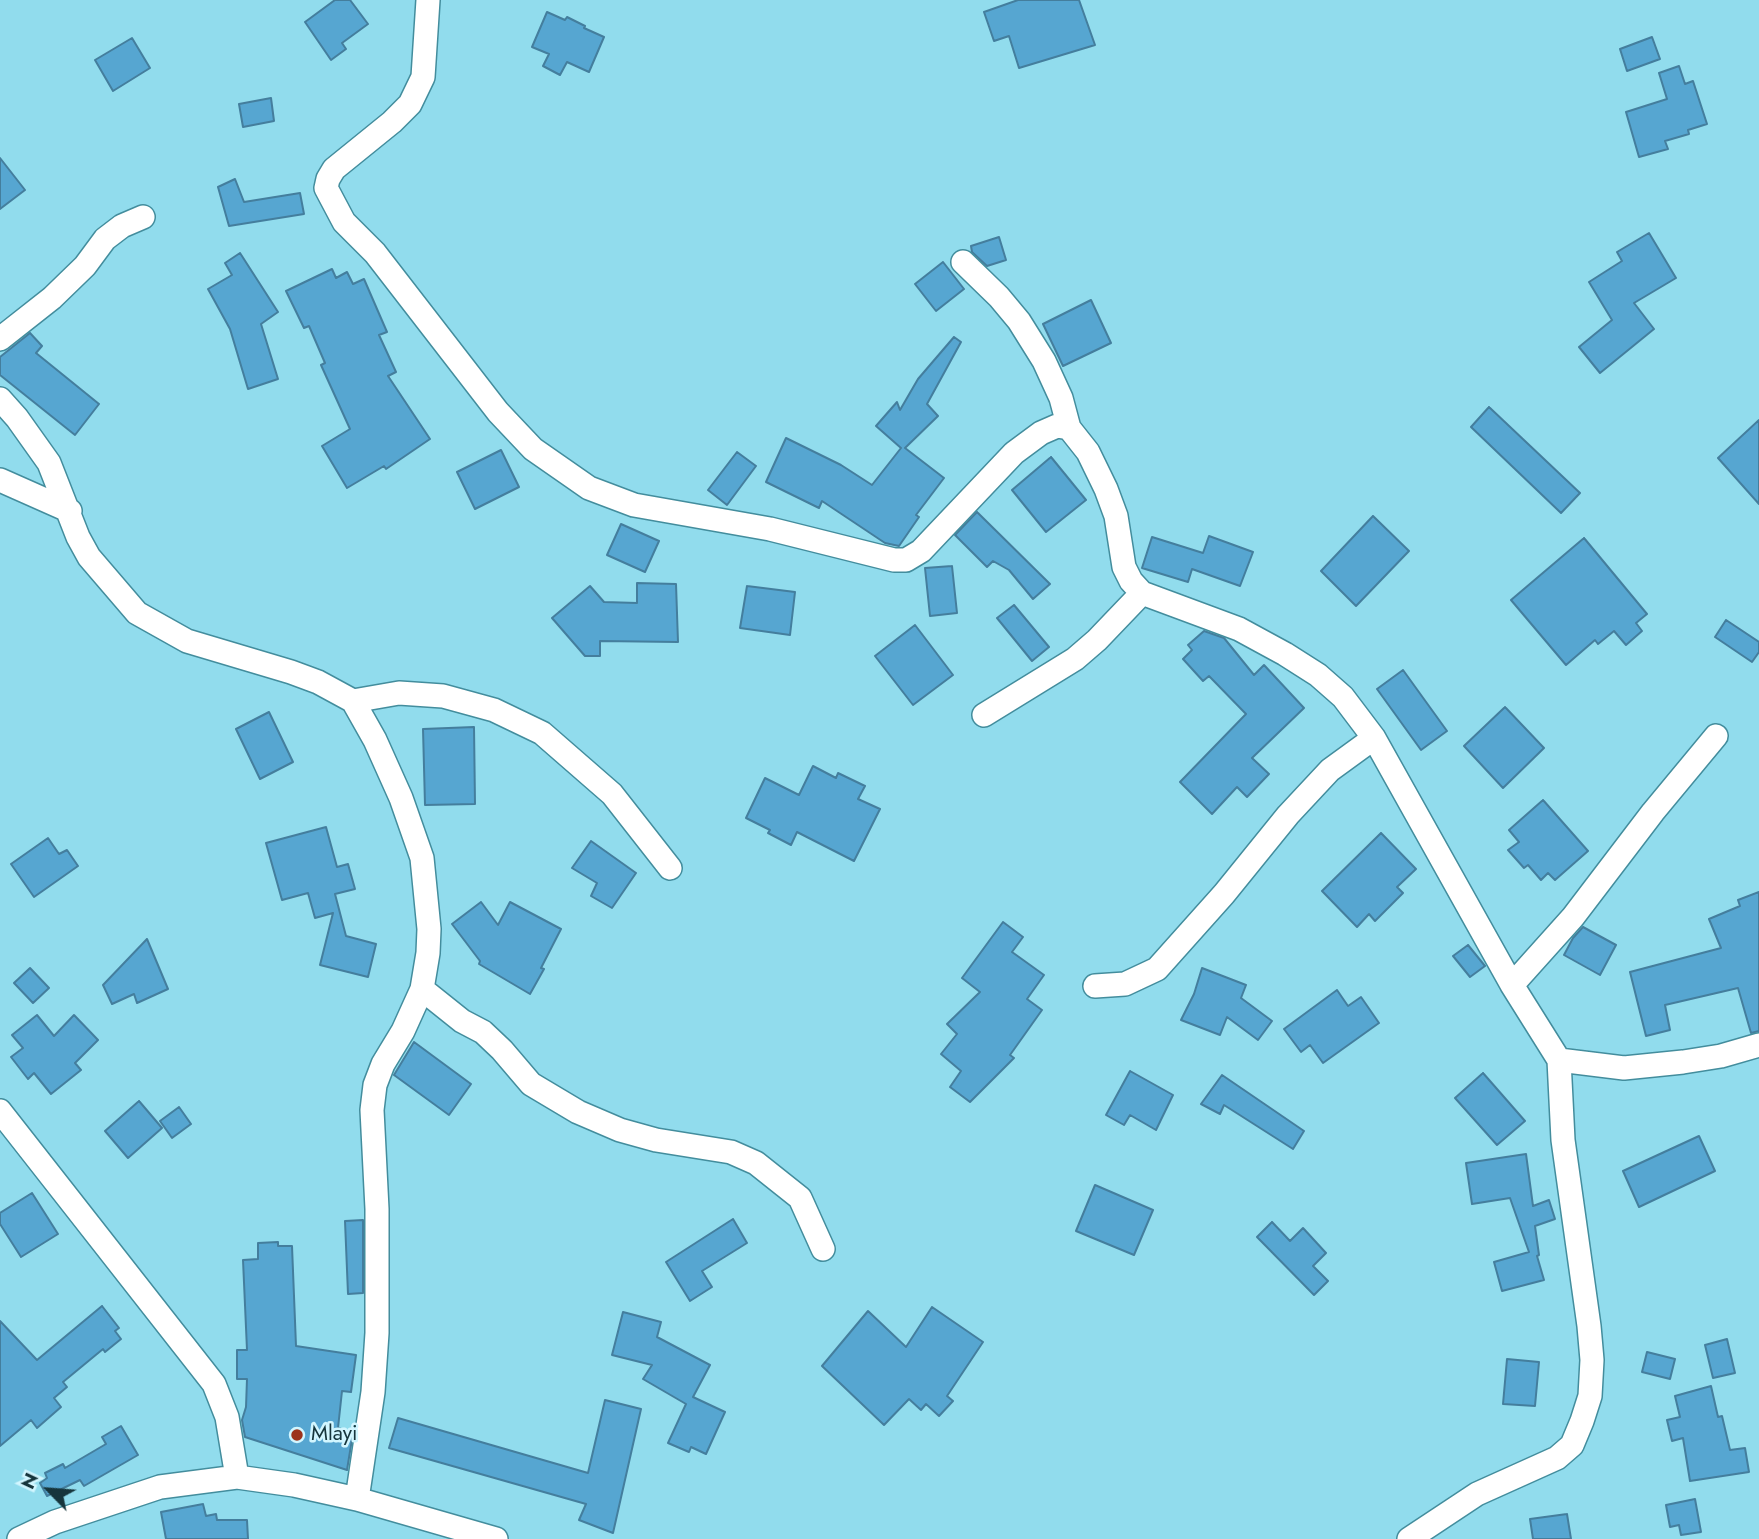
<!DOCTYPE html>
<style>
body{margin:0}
#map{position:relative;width:1759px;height:1539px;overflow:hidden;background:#91dced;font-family:Jost,sans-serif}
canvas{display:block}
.north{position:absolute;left:14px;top:1455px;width:70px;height:70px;-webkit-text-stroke:5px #d2f6ff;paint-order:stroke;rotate:295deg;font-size:19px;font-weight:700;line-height:28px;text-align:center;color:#16353c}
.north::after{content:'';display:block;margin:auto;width:24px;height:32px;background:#16353c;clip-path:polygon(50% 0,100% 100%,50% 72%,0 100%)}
</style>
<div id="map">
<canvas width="1759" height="1539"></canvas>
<div class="north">N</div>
</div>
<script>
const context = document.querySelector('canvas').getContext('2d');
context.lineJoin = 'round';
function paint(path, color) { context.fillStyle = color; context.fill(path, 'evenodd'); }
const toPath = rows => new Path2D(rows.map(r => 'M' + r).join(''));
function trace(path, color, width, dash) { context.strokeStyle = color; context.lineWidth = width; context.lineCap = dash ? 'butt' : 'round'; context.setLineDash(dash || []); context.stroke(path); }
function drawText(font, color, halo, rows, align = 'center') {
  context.font = font + ' Jost,sans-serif'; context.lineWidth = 5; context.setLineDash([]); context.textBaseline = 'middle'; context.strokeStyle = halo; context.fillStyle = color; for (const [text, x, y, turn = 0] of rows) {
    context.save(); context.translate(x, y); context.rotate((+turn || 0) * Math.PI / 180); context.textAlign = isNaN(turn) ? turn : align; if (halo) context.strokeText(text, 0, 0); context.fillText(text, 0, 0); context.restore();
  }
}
const building = toPath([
 [335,0,350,0,368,24,342,43,346,49,331,60,305,22,335,0],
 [1018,0,1079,0,1095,45,1019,68,1009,36,994,41,984,12,1018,0],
 [547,12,565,20,567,17,585,26,584,28,604,37,589,72,567,62,560,75,543,66,549,54,532,47,547,12],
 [1652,37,1660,59,1627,71,1620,49,1652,37],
 [132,38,150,68,113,91,95,60,132,38],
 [1679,66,1685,84,1693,81,1707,124,1688,130,1689,134,1665,141,1668,149,1639,157,1626,112,1667,99,1659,73,1679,66],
 [271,98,274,121,243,127,239,104,271,98],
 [0,158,25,190,0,209,0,158],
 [235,179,244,202,300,193,304,214,229,226,218,187,235,179],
 [1649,233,1676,278,1634,303,1654,329,1600,373,1579,347,1612,320,1589,282,1622,261,1617,252,1649,233],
 [999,237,1006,260,987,266,972,252,971,246,999,237],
 [240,253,278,312,261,324,278,379,248,389,230,329,208,289,232,275,225,263,240,253],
 [943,262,964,289,936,311,915,284,943,262],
 [332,269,336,278,347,272,353,284,364,279,387,332,379,335,396,372,388,376,430,439,386,469,384,466,347,488,322,446,350,429,321,365,325,363,309,326,304,328,286,291,332,269],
 [1091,300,1111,343,1063,366,1043,324,1091,300],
 [30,333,42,346,36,353,99,404,75,435,0,375,0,357,30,333],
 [954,337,961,342,927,404,938,416,905,448,944,478,916,515,919,517,899,546,885,543,822,501,819,508,766,482,786,438,841,465,872,485,901,448,876,426,897,402,900,410,918,379,954,337],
 [1489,407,1580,493,1561,513,1471,427,1489,407],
 [1759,420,1759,504,1718,458,1759,420],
 [501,450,519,487,475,509,457,472,501,450],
 [737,452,756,466,727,505,708,490,737,452],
 [1051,457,1086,500,1046,532,1012,490,1051,457],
 [977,512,1050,584,1033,599,1009,570,993,561,987,567,955,535,977,512],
 [1373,516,1409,551,1356,606,1321,571,1373,516],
 [621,524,659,541,645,572,607,555,621,524],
 [1209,536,1253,552,1240,586,1192,569,1188,582,1142,568,1152,537,1203,553,1209,536],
 [1584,538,1647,614,1636,623,1642,631,1626,645,1614,631,1598,644,1595,640,1566,665,1511,600,1584,538],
 [952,566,957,613,930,616,925,568,952,566],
 [637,583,676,584,678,642,600,641,600,656,585,656,552,618,590,586,604,602,637,603,637,583],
 [747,586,795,592,790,635,740,628,747,586],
 [1014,605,1049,647,1032,661,997,618,1014,605],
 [1726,620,1759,642,1759,652,1752,662,1715,637,1726,620],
 [915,625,953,675,913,705,875,656,915,625],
 [1204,631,1224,638,1254,675,1264,665,1304,708,1252,758,1269,774,1247,797,1237,787,1212,814,1180,782,1246,714,1209,676,1203,681,1183,659,1192,650,1188,645,1204,631],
 [1403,670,1447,731,1421,750,1377,689,1403,670],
 [1505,707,1544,748,1503,788,1464,746,1505,707],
 [269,712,293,762,260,779,236,729,269,712],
 [474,727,475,804,425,805,423,729,474,727],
 [813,766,836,778,838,773,865,786,858,799,880,809,854,861,797,832,791,845,768,833,770,830,746,818,765,778,799,795,813,766],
 [1543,800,1588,851,1555,880,1548,873,1541,880,1528,865,1524,868,1508,850,1519,842,1509,830,1543,800],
 [326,827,337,867,348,864,355,889,335,894,346,936,376,944,368,977,320,965,333,913,315,918,308,893,282,900,266,843,326,827],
 [1381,833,1416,869,1397,887,1403,893,1375,921,1369,914,1357,927,1322,891,1381,833],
 [48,838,59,854,67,850,78,866,34,897,11,864,48,838],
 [591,841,636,873,612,908,591,896,597,883,572,868,591,841],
 [1759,892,1759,1031,1751,1033,1738,988,1665,1005,1670,1030,1646,1036,1630,972,1721,948,1709,919,1740,906,1738,900,1759,892],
 [481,902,498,925,510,902,561,929,541,968,544,969,530,994,479,964,480,961,452,924,481,902],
 [1003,922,1023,937,1012,952,1044,975,1027,999,1042,1010,1010,1055,1014,1058,970,1102,950,1087,961,1071,941,1054,957,1034,947,1024,980,992,962,978,1003,922],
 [1583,927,1616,945,1600,975,1564,955,1573,938,1583,927],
 [147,939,168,989,137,1003,134,994,112,1004,103,985,147,939],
 [1468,945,1485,966,1470,977,1453,956,1468,945],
 [30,968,49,988,33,1003,14,983,30,968],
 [1202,968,1246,985,1241,998,1272,1021,1258,1040,1227,1017,1220,1035,1181,1020,1194,994,1202,968],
 [1337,990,1348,1006,1361,997,1379,1023,1323,1063,1310,1045,1301,1052,1284,1029,1337,990],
 [37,1015,54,1036,74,1015,98,1040,75,1063,81,1070,51,1094,34,1073,28,1079,11,1057,23,1048,12,1035,37,1015],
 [414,1042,471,1084,449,1115,394,1075,414,1042],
 [1130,1071,1173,1095,1156,1130,1130,1115,1124,1125,1106,1115,1130,1071],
 [1483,1073,1525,1121,1497,1145,1455,1098,1483,1073],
 [1222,1075,1304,1131,1293,1149,1224,1105,1220,1114,1201,1104,1222,1075],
 [139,1101,162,1128,128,1158,105,1131,139,1101],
 [179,1107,191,1124,172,1138,160,1121,179,1107],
 [1699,1136,1715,1171,1639,1207,1623,1171,1699,1136],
 [1526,1154,1533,1206,1549,1200,1555,1219,1535,1226,1539,1255,1537,1256,1544,1280,1502,1291,1494,1262,1529,1252,1510,1198,1472,1204,1466,1163,1526,1154],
 [1095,1185,1153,1210,1134,1255,1076,1231,1095,1185],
 [32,1193,58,1234,21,1257,0,1224,0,1213,32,1193],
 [733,1219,747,1243,702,1271,712,1287,690,1301,666,1262,733,1219],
 [363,1220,363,1293,348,1294,345,1221,363,1220],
 [1272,1222,1290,1241,1303,1228,1326,1253,1313,1266,1328,1281,1314,1295,1257,1237,1272,1222],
 [278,1242,278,1246,292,1246,296,1346,356,1355,351,1392,342,1391,338,1428,353,1433,347,1470,245,1437,242,1420,246,1407,247,1379,237,1379,237,1350,247,1350,243,1260,258,1259,258,1243,278,1242],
 [102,1306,119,1328,115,1331,121,1339,105,1352,103,1349,63,1382,67,1387,54,1398,61,1407,37,1428,31,1420,0,1446,0,1321,37,1360,102,1306],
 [932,1307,983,1342,947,1396,953,1401,939,1416,926,1404,921,1410,909,1399,884,1425,822,1366,868,1311,906,1347,932,1307],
 [623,1312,661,1322,657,1337,710,1365,693,1397,725,1412,706,1454,691,1447,689,1452,668,1443,686,1404,643,1379,652,1365,612,1355,623,1312],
 [1727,1339,1735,1373,1713,1378,1705,1345,1727,1339],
 [1647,1352,1675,1359,1670,1379,1642,1372,1647,1352],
 [1507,1359,1539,1362,1535,1406,1503,1404,1507,1359],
 [1711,1386,1718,1417,1722,1416,1730,1450,1745,1448,1749,1472,1690,1481,1683,1438,1672,1441,1667,1420,1680,1417,1675,1396,1711,1386],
 [605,1400,641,1409,613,1533,579,1520,586,1504,389,1448,398,1418,588,1473,605,1400],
 [121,1426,138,1455,84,1486,80,1480,47,1496,40,1483,47,1478,45,1473,63,1464,65,1468,106,1444,102,1437,121,1426],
 [1695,1499,1701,1532,1681,1535,1679,1525,1670,1527,1666,1505,1695,1499],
 [203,1504,206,1516,216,1514,217,1520,247,1520,248,1539,166,1539,161,1512,203,1504],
 [1567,1514,1571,1539,1533,1539,1530,1519,1567,1514]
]);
paint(building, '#56a6d1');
trace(building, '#447e9d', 2);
const minor = toPath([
 [428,0,423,77,410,104,392,122,334,169,328,179,326,188,344,222,375,253,498,412,533,449,589,488,634,505,770,529,894,560,906,560,921,551,1014,453,1041,433,1057,426,1069,428,1088,452,1106,489,1116,516,1124,567,1131,581,1142,593,1239,629,1285,654,1318,675,1343,697,1374,738,1512,985,1559,1060,1624,1068,1683,1062,1721,1056,1759,1045],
 [963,262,999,297,1019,321,1044,361,1061,398,1069,428],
 [0,339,52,298,85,266,105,239,122,226,143,217],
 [0,399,17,418,49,463,78,537,89,557,137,613,187,641,291,672,318,682,353,701,375,740,401,798,422,858,429,929,428,953,422,989,403,1031,383,1064,375,1085,372,1110,377,1209,377,1333,373,1392,357,1499],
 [0,480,70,511],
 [353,701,399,693,443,696,494,710,542,733,612,794,670,868],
 [984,715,1075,659,1097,640,1142,593],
 [1512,985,1573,917,1653,812,1716,736],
 [1095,986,1125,984,1157,969,1224,894,1288,815,1330,770,1374,738],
 [422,989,462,1021,483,1032,502,1050,531,1084,578,1112,620,1130,656,1140,731,1152,756,1163,800,1198,823,1249],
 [0,1111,214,1384,227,1417,237,1477],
 [19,1539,55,1522,160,1487,237,1477,294,1485,357,1499,496,1539],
 [1409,1539,1477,1494,1557,1458,1572,1445,1582,1421,1590,1396,1592,1360,1589,1326,1563,1140,1559,1060]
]);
trace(minor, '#438d9d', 26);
trace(minor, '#fff', 23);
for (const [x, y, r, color] of [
 [297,1435,7,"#9c331c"]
]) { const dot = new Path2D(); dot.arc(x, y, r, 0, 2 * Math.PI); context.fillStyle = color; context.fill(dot); trace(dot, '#d2f6ff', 2.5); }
drawText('21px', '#16353c', '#d2f6ff', [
 ["Mlayi",311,1435]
], 'left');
</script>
